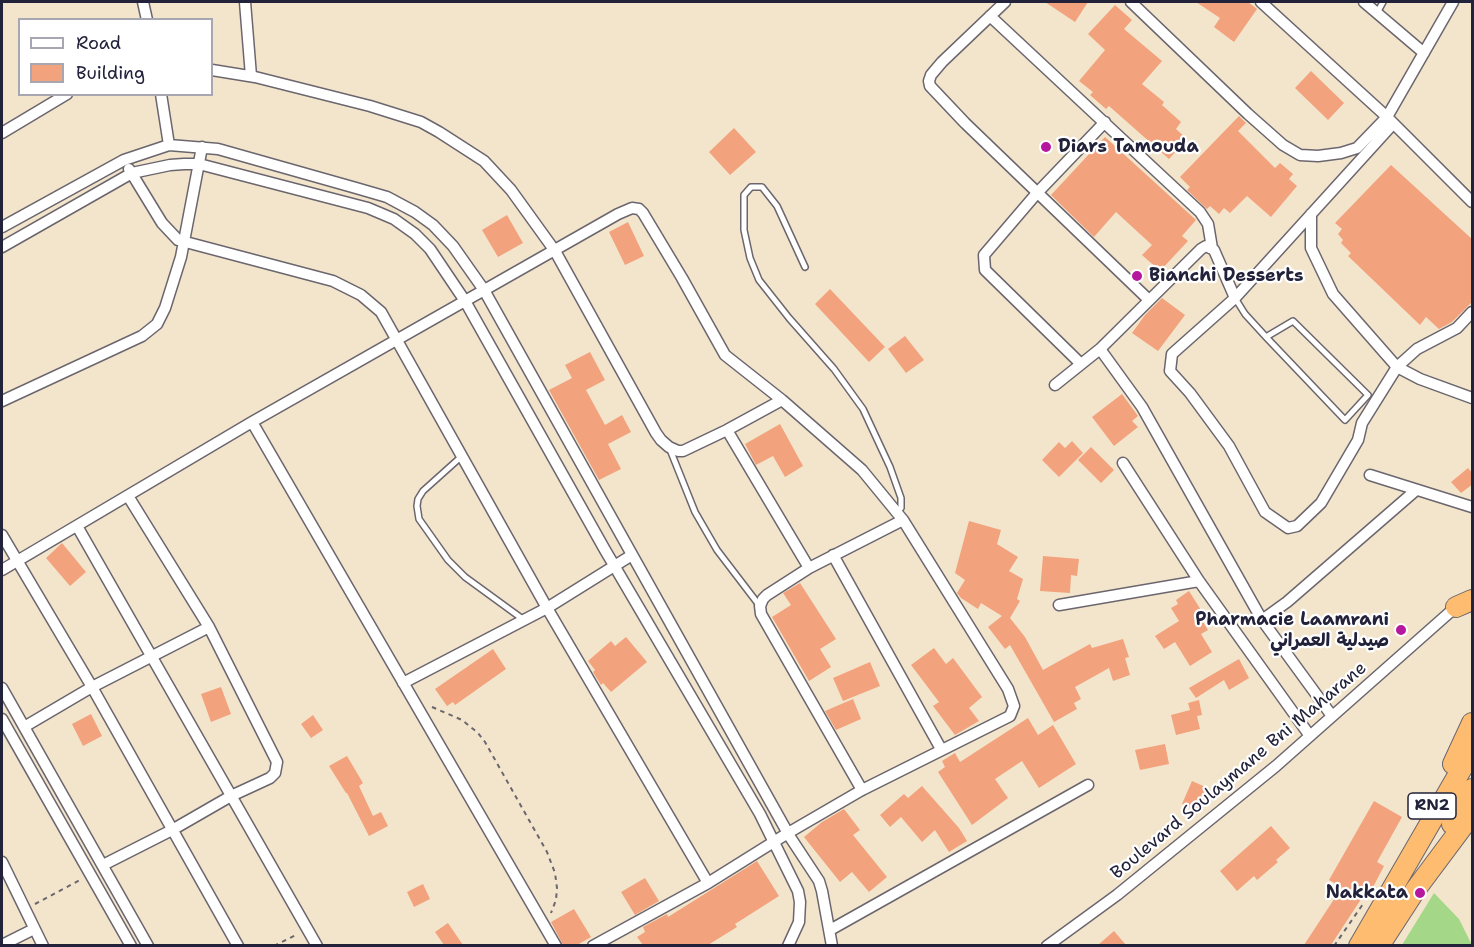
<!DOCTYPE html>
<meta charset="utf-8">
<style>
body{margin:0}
#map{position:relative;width:1474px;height:947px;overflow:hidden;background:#f3e5cc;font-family:"Shantell Sans",sans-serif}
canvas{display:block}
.frame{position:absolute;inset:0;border:3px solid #22223b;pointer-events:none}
.legend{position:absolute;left:18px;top:18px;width:195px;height:78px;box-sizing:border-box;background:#fff;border:2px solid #a7a7b1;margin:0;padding:8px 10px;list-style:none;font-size:18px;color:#22223b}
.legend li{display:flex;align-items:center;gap:12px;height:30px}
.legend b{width:30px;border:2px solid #a7a7b1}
</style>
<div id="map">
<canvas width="1474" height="947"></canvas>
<div class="frame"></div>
<ul class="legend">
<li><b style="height:8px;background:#fff"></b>Road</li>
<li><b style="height:16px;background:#f2a27c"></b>Building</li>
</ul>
</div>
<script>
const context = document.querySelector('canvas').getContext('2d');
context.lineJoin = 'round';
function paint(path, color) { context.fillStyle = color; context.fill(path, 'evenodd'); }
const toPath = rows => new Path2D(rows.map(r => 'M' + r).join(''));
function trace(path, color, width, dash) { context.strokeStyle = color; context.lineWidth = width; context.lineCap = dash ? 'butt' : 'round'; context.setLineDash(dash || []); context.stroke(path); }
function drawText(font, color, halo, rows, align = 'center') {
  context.font = font + ' "Shantell Sans","Playpen Sans Arabic",sans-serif'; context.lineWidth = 4.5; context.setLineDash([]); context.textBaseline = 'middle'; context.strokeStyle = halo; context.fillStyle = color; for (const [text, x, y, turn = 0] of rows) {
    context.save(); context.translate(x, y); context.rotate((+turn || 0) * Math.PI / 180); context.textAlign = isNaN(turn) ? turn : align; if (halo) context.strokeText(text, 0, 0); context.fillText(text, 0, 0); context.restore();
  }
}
paint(toPath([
 [1434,893,1459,919,1472,945,1402,945]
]), '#a4d787');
paint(toPath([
 [1045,2,1088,2,1075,22],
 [1196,2,1248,2,1257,9,1234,42,1214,27,1220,18],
 [1115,5,1132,20,1124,29,1162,61,1142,84,1164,102,1162,105,1181,122,1176,129,1187,139,1169,159,1109,106,1106,109,1090,95,1093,92,1079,81,1105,50,1088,34],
 [1311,71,1344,103,1328,120,1295,88],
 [1239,116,1246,123,1238,131,1275,168,1280,163,1293,174,1289,179,1297,186,1271,217,1247,196,1230,213,1224,208,1219,214,1210,206,1207,209,1187,190,1190,187,1180,177],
 [734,128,756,152,730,175,709,152],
 [1105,137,1196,220,1182,236,1188,241,1160,271,1142,255,1152,245,1116,212,1094,237,1051,195],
 [1391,165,1473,240,1473,301,1452,322,1439,329,1426,317,1420,325,1348,256,1351,253,1341,243,1343,240,1338,234,1342,229,1335,223],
 [507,215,523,243,498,257,482,230],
 [628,222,644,256,625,265,609,232],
 [830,289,885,347,869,362,815,304],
 [1162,298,1185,315,1158,351,1132,333,1145,315],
 [905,336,924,360,906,373,888,349],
 [590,352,605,380,586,390,605,425,622,415,631,432,608,444,621,469,599,480,549,390,572,378,565,365],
 [1122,394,1138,416,1132,421,1138,427,1114,446,1092,417],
 [780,424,803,466,785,477,773,456,756,465,745,444],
 [1072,441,1083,453,1059,477,1042,460,1059,442,1065,448],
 [1091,447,1114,470,1101,483,1078,460],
 [1468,468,1473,474,1473,484,1461,493,1451,482],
 [969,521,1001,530,997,544,1018,557,1009,571,1023,579,1017,599,1020,601,1010,618,1025,637,1043,670,1090,644,1092,648,1123,639,1129,657,1125,658,1130,675,1113,681,1109,668,1075,687,1081,699,1074,703,1077,709,1054,722,1010,645,1005,649,988,627,1002,616,981,603,978,609,961,598,957,593,965,580,955,573],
 [62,543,86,572,70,586,46,558],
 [1043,556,1079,559,1077,576,1071,575,1070,593,1040,591],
 [800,583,836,639,820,649,831,667,809,681,772,617,791,605,783,593],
 [1189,591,1201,610,1197,612,1208,630,1201,634,1212,652,1190,666,1175,642,1164,649,1155,636,1179,621,1171,608,1178,604,1176,600],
 [626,637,647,662,611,692,603,683,601,685,593,672,595,670,588,661,611,641,615,646],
 [934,648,946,664,953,658,982,697,969,708,979,721,955,735,933,706,939,702,911,665],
 [493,649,506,669,455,705,453,702,447,706,435,689],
 [1239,659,1249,678,1229,690,1224,680,1196,698,1189,688],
 [870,662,880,686,843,701,833,678],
 [221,687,231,714,211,722,201,694],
 [853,699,861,719,836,730,825,711],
 [1199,700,1202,715,1197,716,1200,729,1176,735,1171,715,1190,710,1188,703],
 [91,714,102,736,83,746,72,724],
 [313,715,323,730,311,738,301,724],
 [1028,718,1038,735,1053,725,1076,764,1039,788,1022,761,995,779,1008,798,972,825,938,772,945,767,942,761,955,753,960,762],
 [1165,744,1169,764,1140,770,1135,750],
 [347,756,363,783,359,786,373,816,381,812,388,826,369,836,347,793,346,793,329,766],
 [1192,781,1210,789,1200,812,1182,804],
 [922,786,959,828,967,841,949,852,935,830,922,842,901,817,890,827,880,815,904,794,908,798],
 [1374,801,1402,817,1377,862,1384,866,1372,889,1369,887,1331,945,1304,945,1342,887,1329,880],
 [844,809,860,830,853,835,887,877,869,892,852,872,840,882,804,837,822,822],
 [1271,826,1290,848,1276,860,1278,862,1257,880,1254,876,1237,891,1220,871],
 [757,861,779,896,735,924,737,927,708,945,643,945,637,937,645,932,643,927,667,914,668,917],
 [645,878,659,901,635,915,621,892],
 [423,884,430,899,414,907,407,892],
 [574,909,591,937,577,945,563,945,551,922],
 [448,923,463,945,444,945,435,932],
 [1114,931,1126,945,1098,945]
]), '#f2a27c');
const lane = toPath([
 [1377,13,1383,2],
 [805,267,777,206,762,187,751,187,744,195,744,230,750,258,759,280,789,318,834,369,863,409,890,467,901,498,901,508,897,512],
 [1235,298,1245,314,1266,337,1345,420,1368,395,1293,321,1266,337],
 [669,447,695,512,717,550,759,605],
 [462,456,423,491,418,499,417,506,419,519,448,560,465,577,524,620]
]);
const street = toPath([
 [143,2,147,20],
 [245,2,251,76],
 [1005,2,942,62,931,75,929,81,930,86,965,123,1149,300],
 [1131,2,1248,114,1283,145,1300,155,1318,156,1341,153,1357,148,1387,117,1453,2],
 [1261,2,1387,117,1472,202],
 [1364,2,1424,53],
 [990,16,1200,212,1208,224,1212,248],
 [212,70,255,77,370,106,421,122,439,132,484,161,511,190,555,251,656,433,661,440,669,447,678,451,683,451,727,430,782,400],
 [161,94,169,145],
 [1393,124,1235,298,1172,354,1170,371,1190,393,1229,446,1265,512,1288,528,1297,526,1321,503,1358,440,1362,423,1397,367,1417,349,1457,328,1472,312],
 [2,133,67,94],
 [129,169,162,223,178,240,333,281,361,295,381,312,547,608,708,883],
 [1311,214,1311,248,1333,294,1397,367,1420,379,1472,398],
 [2,227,124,160,169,145,218,149,356,188,387,197,415,212,433,225,453,246,484,290,790,837,819,881,822,891,832,946],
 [2,247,132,173,170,165,184,164,199,164,368,208,394,219,415,234,430,249,465,301,605,550,760,814,798,891,800,902,799,922,788,946],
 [1100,349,1142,407,1262,620,1287,602,1415,491],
 [1081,364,985,270,984,255,1037,193,1105,122],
 [1055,385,1100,349,1201,249,1206,246,1214,250,1235,298],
 [2,401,142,336,157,324,165,308,181,257,202,147],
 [252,422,556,946],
 [727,430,809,568],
 [1123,463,1199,581,1310,736],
 [1370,475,1472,507],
 [77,526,317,946],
 [2,535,92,687,238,946],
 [833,555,941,749],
 [2,570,252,422,618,214,632,208,639,209,643,213,682,278,725,355,782,400,862,470,903,520,1008,689,1014,706,1010,716,862,790,788,833,708,883,593,946],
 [1059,605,1199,581],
 [1262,620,1332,716],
 [403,683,547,608,632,555],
 [2,688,148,946],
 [2,719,131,946],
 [24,727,92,687,209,627],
 [862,790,761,614,760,606,763,599,767,595,809,568,903,520],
 [2,862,43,946],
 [103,865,172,830,231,796,270,778,275,773,277,762,209,627,128,496],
 [830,930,1088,785],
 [2,945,34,929],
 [1047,946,1117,895,1276,766,1458,605]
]);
const highway = toPath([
 [1456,607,1472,600],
 [1453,764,1472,723],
 [1452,824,1472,789],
 [1359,946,1472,751],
 [1379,946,1416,889,1472,814]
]);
trace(lane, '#6b666e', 8);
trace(street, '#6b666e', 13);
trace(highway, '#6b666e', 22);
trace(toPath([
 [432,707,462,720,478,733,485,742,547,852,555,873,557,888,556,900,551,913],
 [35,904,80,880],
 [274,946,298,934],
 [1334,946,1363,904]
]), '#6b666e', 2, [4.5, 4.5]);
trace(lane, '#fff', 5);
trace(street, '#fff', 10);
trace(highway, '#fdbc70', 20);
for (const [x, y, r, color] of [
 [1046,147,6,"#b5179e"],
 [1137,276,6,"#b5179e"],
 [1401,630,6,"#b5179e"],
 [1420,893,6,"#b5179e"]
]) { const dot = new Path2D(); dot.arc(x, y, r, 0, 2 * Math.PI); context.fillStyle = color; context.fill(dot); trace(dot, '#fff', 2); }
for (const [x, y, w] of [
 [1432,806,48]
]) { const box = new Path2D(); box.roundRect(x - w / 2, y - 13, w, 26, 4.5); context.fillStyle = '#fff'; context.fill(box); trace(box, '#22223b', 1.5); }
drawText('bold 16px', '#22223b', null, [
 ["RN2",1432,806]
]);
drawText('bold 18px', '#22223b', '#fff', [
 ["Diars Tamouda",1058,147],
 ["Bianchi Desserts",1149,276],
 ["Pharmacie Laamrani",1389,620,"right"],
 ["صيدلية العمراني",1389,641,"right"],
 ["Nakkata",1408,893,"right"]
], 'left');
drawText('18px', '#22223b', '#fff', [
 ["Boulevard Soulaymane Bni Maharane",1239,771,-40]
]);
</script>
